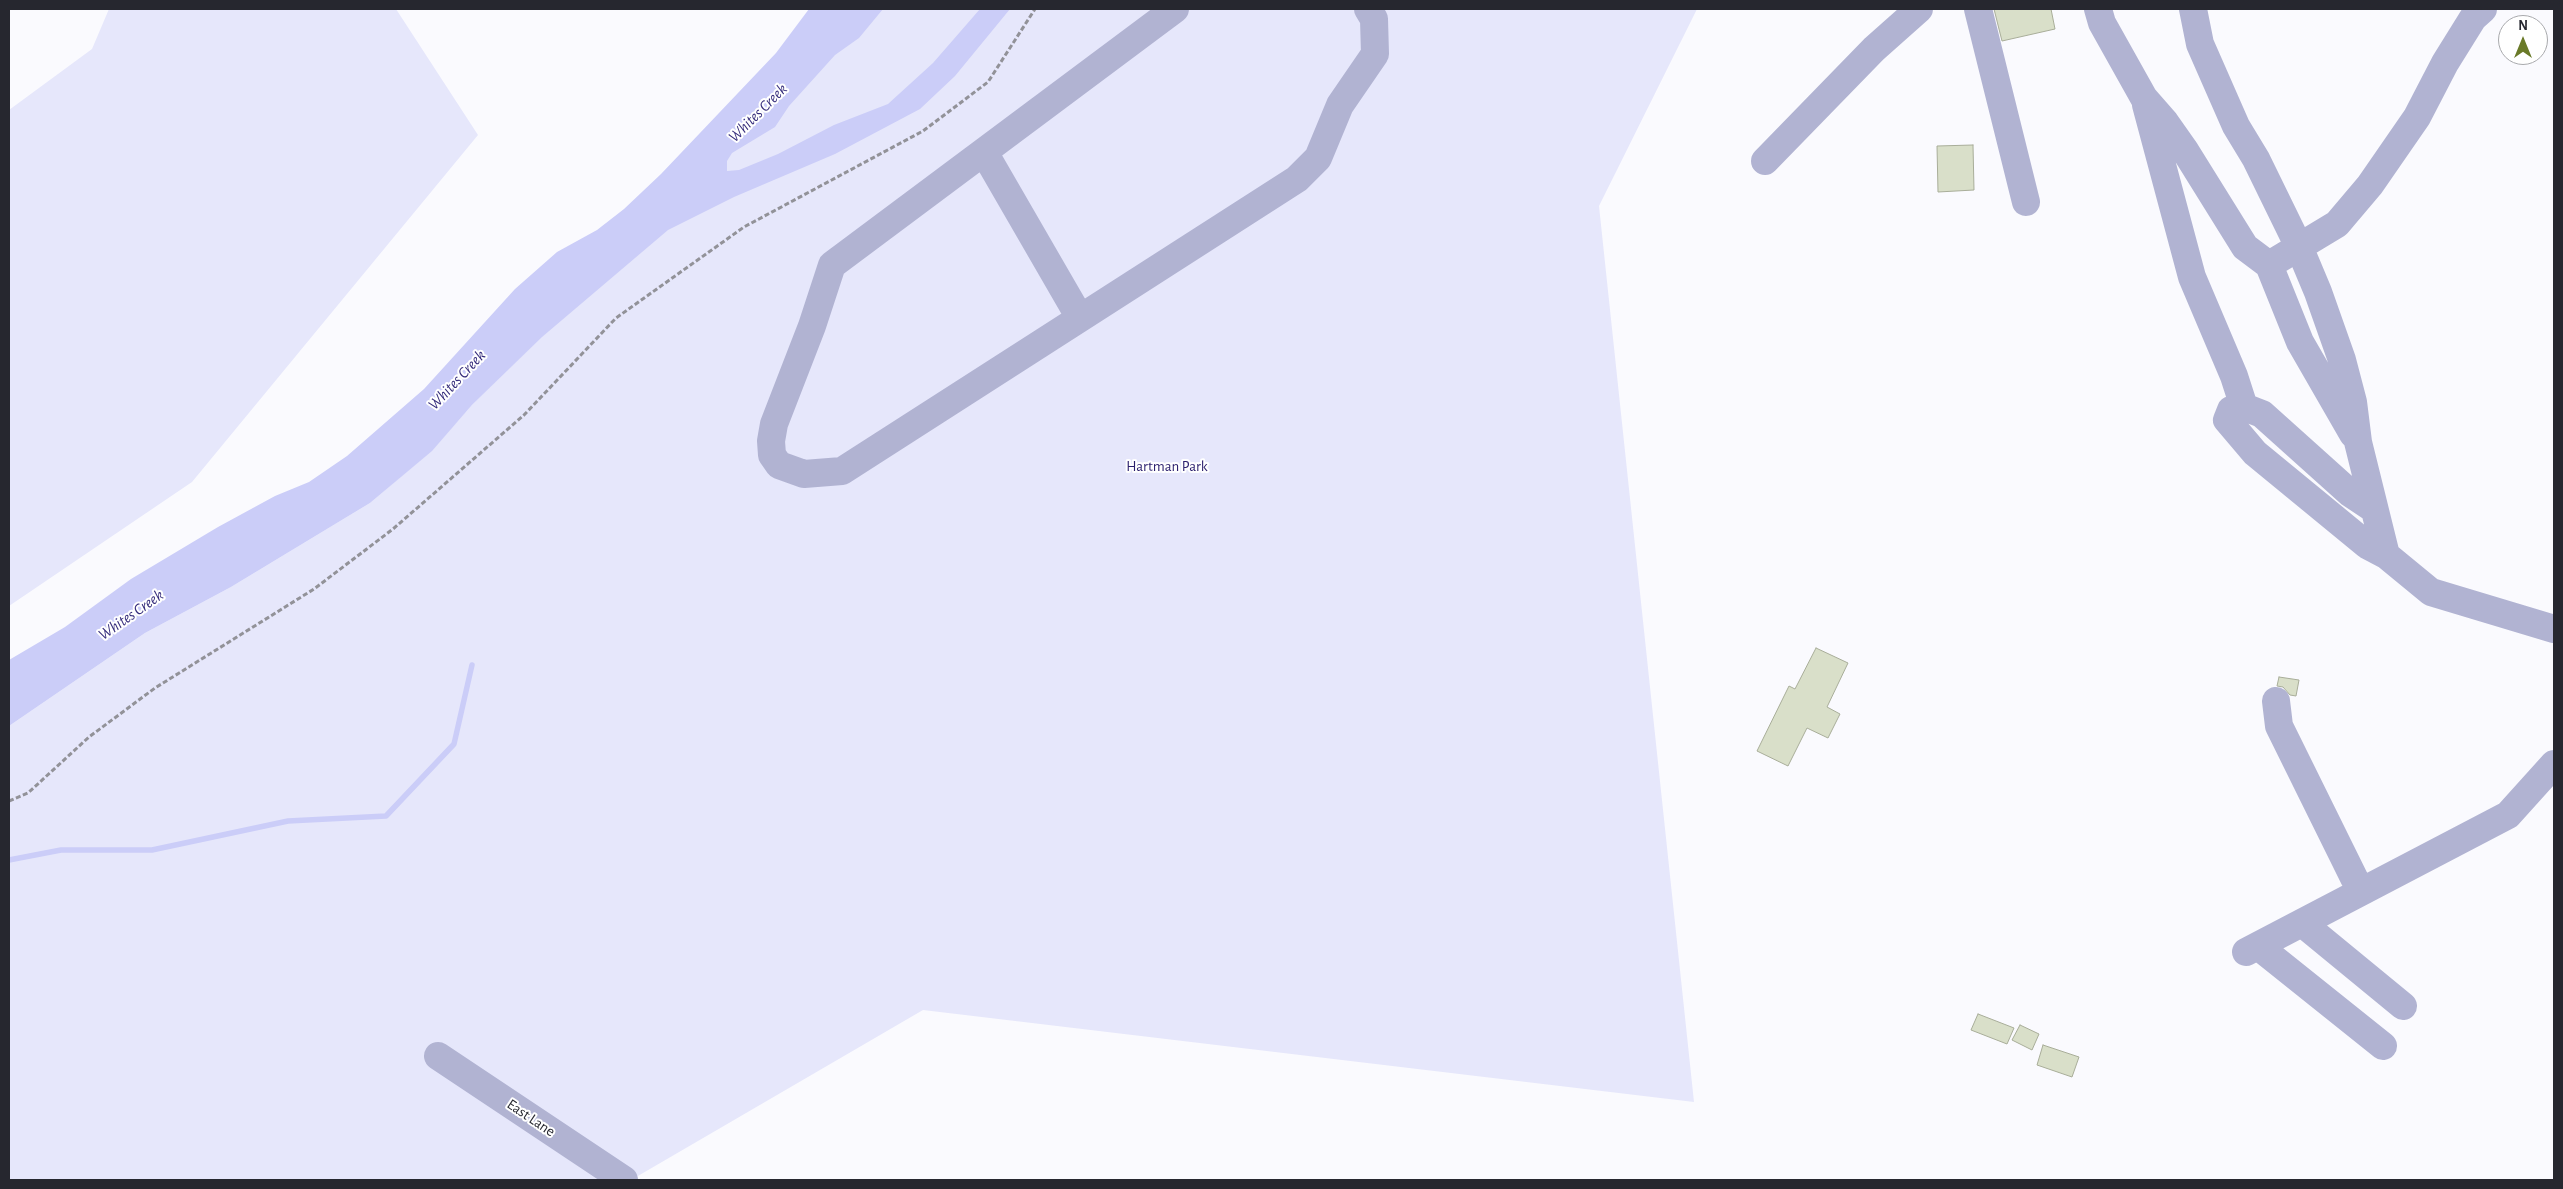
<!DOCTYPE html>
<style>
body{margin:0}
#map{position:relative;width:2563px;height:1189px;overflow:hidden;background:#fafafe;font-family:"Alegreya Sans",sans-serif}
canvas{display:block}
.frame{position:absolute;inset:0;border:10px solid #26272f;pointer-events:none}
.north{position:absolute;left:2498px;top:15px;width:50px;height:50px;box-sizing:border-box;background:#fff;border:1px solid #a8a9ac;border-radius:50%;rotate:0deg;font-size:14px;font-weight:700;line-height:20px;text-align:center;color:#26272f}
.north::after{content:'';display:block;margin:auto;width:18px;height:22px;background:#6a7a29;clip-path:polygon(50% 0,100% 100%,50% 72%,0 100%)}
</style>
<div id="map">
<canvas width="2563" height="1189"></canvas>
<div class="frame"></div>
<div class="north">N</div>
</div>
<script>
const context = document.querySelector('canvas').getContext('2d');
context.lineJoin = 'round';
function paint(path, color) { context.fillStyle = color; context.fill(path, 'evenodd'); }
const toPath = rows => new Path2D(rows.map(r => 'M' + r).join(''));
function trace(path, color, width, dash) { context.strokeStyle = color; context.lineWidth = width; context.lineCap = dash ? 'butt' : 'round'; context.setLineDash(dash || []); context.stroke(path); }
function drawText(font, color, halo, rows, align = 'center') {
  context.font = font + ' "Alegreya Sans",sans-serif'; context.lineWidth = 4; context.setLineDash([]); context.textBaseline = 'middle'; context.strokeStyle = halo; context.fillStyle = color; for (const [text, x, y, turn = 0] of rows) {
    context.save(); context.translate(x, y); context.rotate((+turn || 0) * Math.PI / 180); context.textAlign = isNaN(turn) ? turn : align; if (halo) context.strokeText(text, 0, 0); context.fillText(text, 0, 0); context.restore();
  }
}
paint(toPath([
 [109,9,396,9,478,135,192,482,9,606,9,110,92,49],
 [875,9,1697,9,1599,206,1694,1102,923,1010,631,1180,9,1180,9,726,145,633,231,587,370,503,432,450,472,405]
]), '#e6e7fb');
paint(toPath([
 [809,9,883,9,859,38,835,55,789,106,775,127,732,153,727,161,727,171,739,170,778,154,834,125,888,104,933,63,980,9,1010,9,955,76,920,109,835,154,734,197,668,230,542,337,472,405,432,451,370,503,231,587,145,633,9,726,9,660,65,627,131,579,218,527,275,496,309,482,347,456,424,389,515,289,557,252,597,230,624,209,661,174,776,53]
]), '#cbcdf8');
trace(toPath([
 [9,860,61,850,152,850,288,821,386,816,454,744,472,665]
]), '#cbcdf8', 5.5);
const building = toPath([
 [1994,9,2051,9,2055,29,2002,41,1994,9],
 [1973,145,1974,190,1938,192,1937,146,1973,145],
 [1816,648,1848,663,1827,707,1840,714,1828,738,1807,728,1788,766,1757,751,1789,686,1795,689,1816,648],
 [2279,677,2299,680,2296,696,2290,695,2283,687,2277,686,2279,677],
 [1978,1014,2014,1028,2007,1044,1971,1030,1978,1014],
 [2020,1025,2039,1034,2032,1050,2012,1040,2020,1025],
 [2043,1045,2079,1057,2072,1077,2037,1065,2043,1045]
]);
paint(building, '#d9dfc9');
trace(building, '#a8ad99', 1);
trace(toPath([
 [9,801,28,793,89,737,155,688,314,589,393,529,524,415,616,318,744,227,923,131,988,82,1035,9]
]), '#929298', 3, [5, 2.5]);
trace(toPath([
 [1175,9,832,265,812,326,774,424,771,441,772,455,779,465,804,474,842,471,1297,179,1318,158,1340,105,1375,54,1374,19,1368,9],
 [1978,9,2026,202],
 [2098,9,2102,23,2144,98,2165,122,2184,149,2245,247,2269,265,2337,224,2370,185,2417,117,2445,63,2473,18,2483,9],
 [2193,9,2200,44,2236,126,2256,159,2300,249,2318,292,2342,360,2353,402,2358,442,2386,555,2431,592,2554,629],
 [2146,105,2192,277,2234,376,2244,407],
 [984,152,1080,318],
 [1765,161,1874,49,1919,9],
 [2269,265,2300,342,2353,434],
 [2374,509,2350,493,2262,414,2244,407,2231,410,2227,420,2255,453,2367,545,2386,555],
 [2276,701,2279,726,2361,892],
 [2302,923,2403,1006],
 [2258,946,2383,1046],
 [2246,952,2508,815,2554,764],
 [438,1056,624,1180]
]), '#b1b3d2', 28);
drawText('15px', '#2b1f6d', '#fff', [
 ["Hartman Park",1167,466]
]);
drawText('15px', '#26272f', '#fff', [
 ["East Lane",531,1118,34]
]);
drawText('italic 16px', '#352c7b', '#fff', [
 ["Whites Creek",758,113,-45],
 ["Whites Creek",457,380,-47],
 ["Whites Creek",131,615,-35]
]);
</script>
